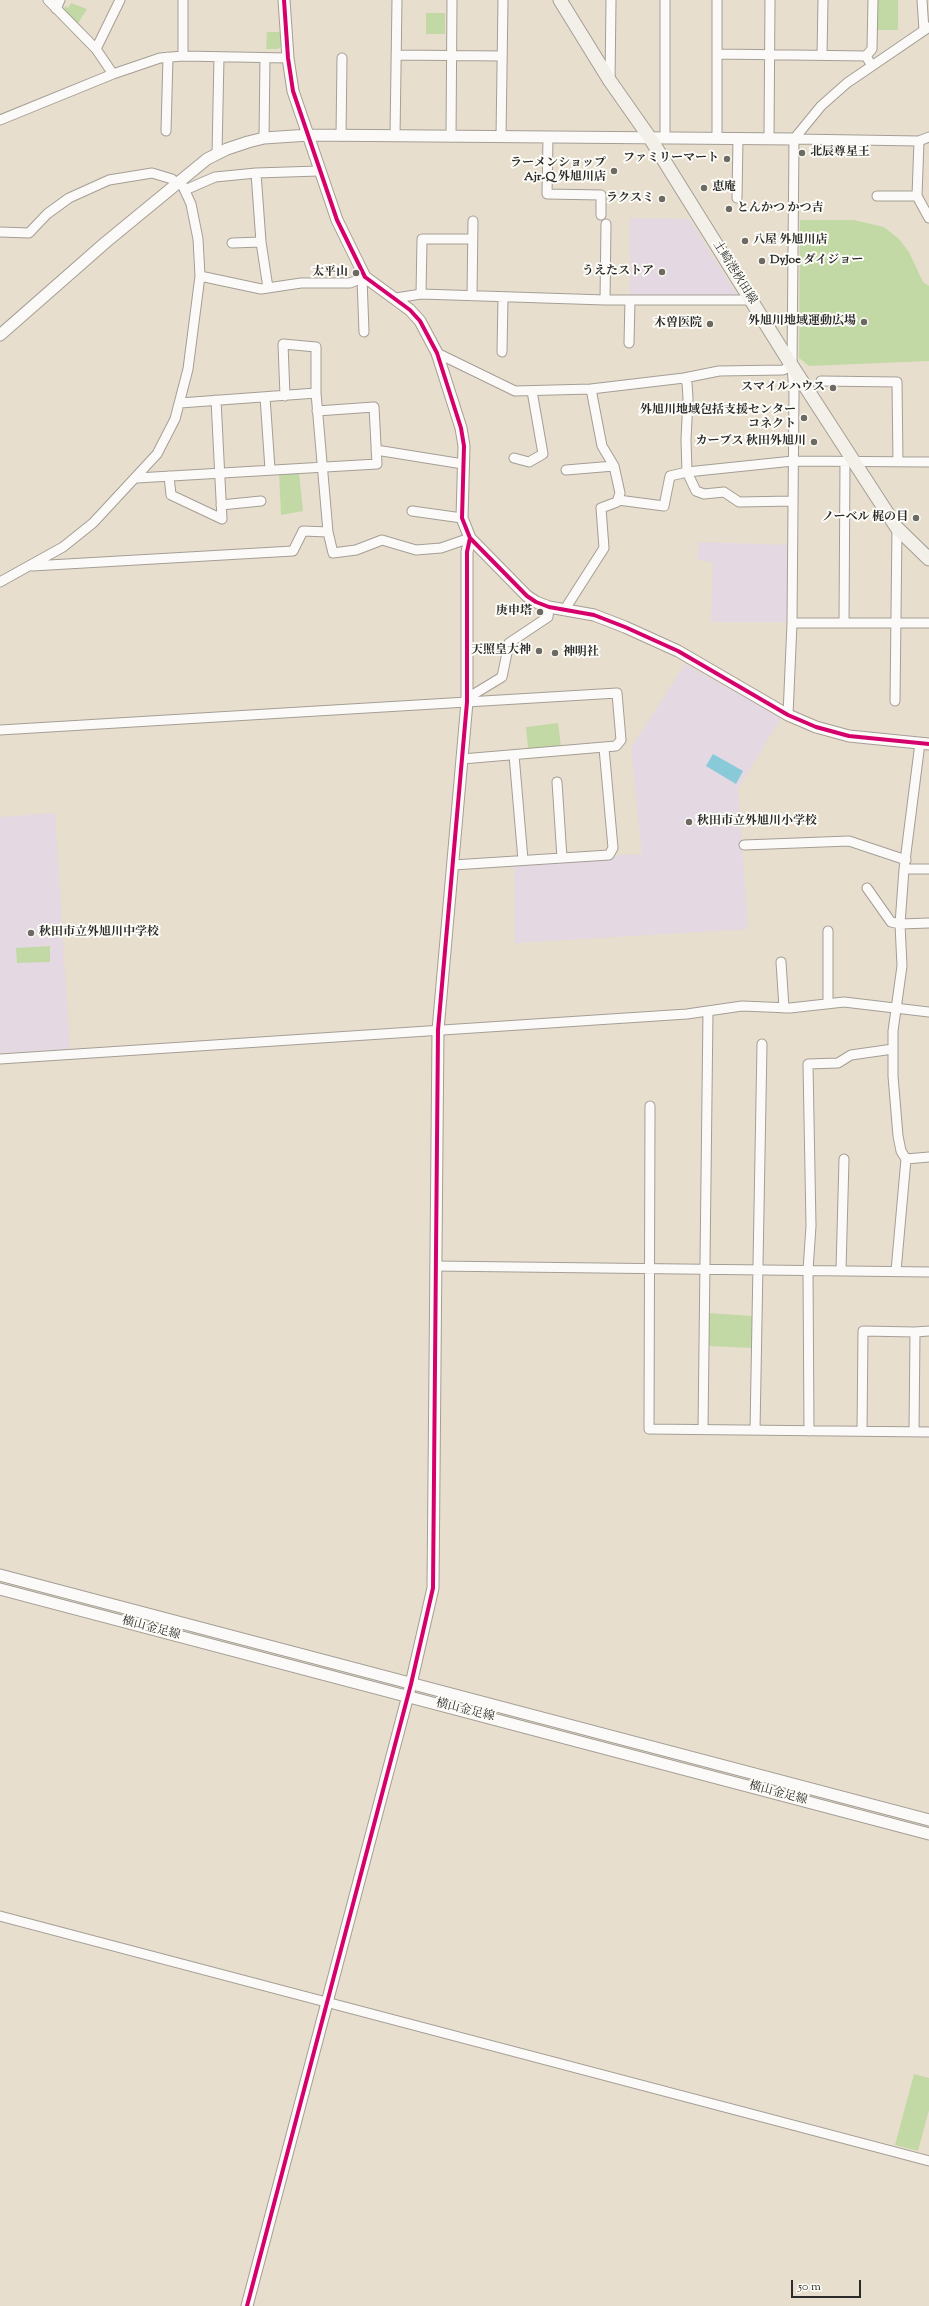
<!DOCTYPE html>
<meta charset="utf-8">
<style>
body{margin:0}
#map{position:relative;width:929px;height:2306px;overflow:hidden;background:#e8dece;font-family:"Sorts Mill Goudy",serif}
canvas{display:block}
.scale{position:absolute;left:791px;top:2280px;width:70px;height:18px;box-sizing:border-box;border:2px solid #2b2b2b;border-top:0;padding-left:5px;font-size:12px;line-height:14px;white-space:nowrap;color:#2b2b2b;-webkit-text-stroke:3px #fdfcf7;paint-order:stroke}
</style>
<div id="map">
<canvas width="929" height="2306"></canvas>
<div class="scale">50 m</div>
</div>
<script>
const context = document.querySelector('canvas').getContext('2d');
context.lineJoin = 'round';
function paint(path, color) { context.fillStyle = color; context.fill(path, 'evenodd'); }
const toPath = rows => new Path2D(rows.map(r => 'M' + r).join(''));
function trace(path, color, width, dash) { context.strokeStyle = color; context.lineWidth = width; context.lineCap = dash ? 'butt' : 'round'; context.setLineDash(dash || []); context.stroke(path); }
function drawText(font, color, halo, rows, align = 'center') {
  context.font = font + ' "Sorts Mill Goudy","Noto Serif JP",serif'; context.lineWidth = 4; context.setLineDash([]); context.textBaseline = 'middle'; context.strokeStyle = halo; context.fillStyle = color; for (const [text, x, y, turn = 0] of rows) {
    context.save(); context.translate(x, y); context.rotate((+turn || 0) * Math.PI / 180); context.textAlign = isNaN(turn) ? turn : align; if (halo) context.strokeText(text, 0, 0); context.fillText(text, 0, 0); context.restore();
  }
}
paint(toPath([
 [630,218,689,219,737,295,630,295],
 [699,542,787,545,787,622,711,622,713,562,697,560],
 [685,664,781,718,738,789,748,929,515,943,514,861,642,854,631,748],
 [55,813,70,1049,0,1053,0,817]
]), '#e4d8e2');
paint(toPath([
 [875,0,898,0,898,30,875,30],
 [71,3,87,9,77,25,64,12,65,6,68,8],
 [426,13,445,13,445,34,426,34],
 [267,32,281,32,281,46,278,49,266,49],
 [800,220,854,220,884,227,899,239,909,252,923,282,929,286,929,361,809,366,799,358],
 [299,472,303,511,281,515,279,473],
 [558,723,561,746,528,748,526,727],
 [50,946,50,962,17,963,16,948],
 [708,1313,753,1316,752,1348,709,1346],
 [914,2074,929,2078,929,2110,918,2151,895,2145]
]), '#c2d9a6');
paint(toPath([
 [713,754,743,771,736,784,706,766]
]), '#89cad9');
const minor = toPath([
 [48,0,96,49,113,74],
 [183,0,183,56],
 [665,0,665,138],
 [717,0,717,137],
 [922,0,924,30],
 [56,9,60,0],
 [96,49,120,0],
 [717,54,866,56,872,66],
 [396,55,502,56],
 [822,55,823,0],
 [866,56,872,49,873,0],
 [610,81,611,0],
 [0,120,113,74,160,58,183,56,288,58],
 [166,131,168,57],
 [341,136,342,58],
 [395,136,397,0],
 [451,137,452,0],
 [501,137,503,0],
 [548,137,547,194,601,195,601,215],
 [264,138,265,58],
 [769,138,770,0],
 [794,139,919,141,929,137],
 [919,141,917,196,929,218],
 [217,154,219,57],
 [256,173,261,242,268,288],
 [185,190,215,177,256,173,319,171],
 [877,196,917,196],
 [737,198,738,138],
 [0,232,29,233,47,214,69,198,109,180,152,173,172,179,176,184],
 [232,243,261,242],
 [200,276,261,289,301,283,350,283,365,277],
 [362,278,364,332],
 [421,294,422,239,472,239],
 [472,296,473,221],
 [396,298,421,294,605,300,751,300],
 [605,300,606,224],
 [629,343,630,300],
 [502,352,503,298],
 [437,353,515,391,591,389,684,378,719,371,783,370,792,366],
 [684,378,687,383,688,398,686,440,687,472,696,491,704,494,724,492,739,502,793,501],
 [821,381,897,382,898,462],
 [285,396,283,344,316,347,316,393],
 [265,397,270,469],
 [180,403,316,393,328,532,333,553,356,550,382,540,416,550,441,548,470,538],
 [376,450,463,464],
 [514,458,529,462,543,454,532,391],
 [566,470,614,466],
 [169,476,171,495,222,519,216,400],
 [137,478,377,464,374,407,317,411],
 [618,500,664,506,670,476,687,472,793,461,929,462],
 [221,505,261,501],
 [412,511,462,518],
 [32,566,293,551,303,531,328,532],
 [0,582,63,547,93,523,157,454,175,419,188,369,200,276,198,239,191,204,180,180],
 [565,609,604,548,601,508,617,502,620,493,614,466,602,446,591,389],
 [792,623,929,623],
 [844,623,845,461],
 [467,696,474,694,502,677,509,643,548,617,549,607],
 [895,701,897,528],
 [788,715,792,623,794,392,792,366,794,139,821,106,847,83,929,27],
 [0,730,617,693,621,740,616,746,462,759],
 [514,755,523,860],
 [557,782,562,858],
 [744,845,849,841,906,860],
 [453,865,609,855,613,848,604,748],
 [904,869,929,869],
 [867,888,891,922,900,924,929,923],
 [781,962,784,1008],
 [828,1004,828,931],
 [0,1059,687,1014,742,1006,790,1008,844,1002,929,1012],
 [650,1106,649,1429,929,1432],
 [906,1159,929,1157],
 [435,1266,929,1272],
 [841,1270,844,1159],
 [896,1271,906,1159,901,1151,898,1136,893,1076,893,1031,902,966,900,924,904,869,920,743],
 [915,1332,929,1331],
 [703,1429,708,1011],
 [755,1430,762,1044],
 [809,1431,808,1270,811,1226,808,1064,838,1063,851,1055,893,1049],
 [862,1431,863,1331,915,1332,914,1432],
 [0,1916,929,2161]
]);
const tertiary = toPath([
 [284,0,288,58,293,91,337,220,365,277,410,310,420,321,437,353,461,428,464,446,462,518,470,538,527,596,536,602,549,607,594,615,625,627,678,651,788,715,816,727,849,736,929,744],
 [0,335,106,242,207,159,227,149,248,142,264,138,309,135,794,139],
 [0,1575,929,1820],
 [0,1589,929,1834],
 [247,2306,411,1684,433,1588,438,1030,467,702,467,552,470,538]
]);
const secondary = toPath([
 [560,0,610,81,650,138,792,366,897,528,929,559]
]);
trace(minor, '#a49e95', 11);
trace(tertiary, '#a49e95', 13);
trace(secondary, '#a49e95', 15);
trace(minor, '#fcfaf8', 9);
trace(tertiary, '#fcfaf8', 11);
trace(secondary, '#f3f0e9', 13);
trace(toPath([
 [284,0,288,58,293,91,337,220,365,277,410,310,420,321,437,353,461,428,464,446,462,518,470,538,527,596,536,602,549,607,594,615,625,627,678,651,788,715,816,727,849,736,929,744],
 [247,2306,411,1684,433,1588,438,1030,467,702,467,552,470,538]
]), '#d6006c', 4);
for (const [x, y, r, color] of [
 [802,153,4,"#6d6a64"],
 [727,159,4,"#6d6a64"],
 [614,171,4,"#6d6a64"],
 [704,188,4,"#6d6a64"],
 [662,199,4,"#6d6a64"],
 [729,209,4,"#6d6a64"],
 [745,241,4,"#6d6a64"],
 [762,261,4,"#6d6a64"],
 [662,272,4,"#6d6a64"],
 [356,273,4,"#6d6a64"],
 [864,322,4,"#6d6a64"],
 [710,324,4,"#6d6a64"],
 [833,388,4,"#6d6a64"],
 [804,418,4,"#6d6a64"],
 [814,442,4,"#6d6a64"],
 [916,518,4,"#6d6a64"],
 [540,612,4,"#6d6a64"],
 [539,651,4,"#6d6a64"],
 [555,653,4,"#6d6a64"],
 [689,822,4,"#6d6a64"],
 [31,933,4,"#6d6a64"]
]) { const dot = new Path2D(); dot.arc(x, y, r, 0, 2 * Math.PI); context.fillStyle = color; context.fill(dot); trace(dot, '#fdfcf7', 1.5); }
drawText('bold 12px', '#2b2b2b', '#fdfcf7', [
 ["北辰尊星王",810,153,"left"],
 ["ファミリーマート",719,159],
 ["ラーメンショップ",606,164],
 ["Ajr-Q 外旭川店",606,178],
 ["恵庵",712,188,"left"],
 ["ラクスミ",654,199],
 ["とんかつ かつ吉",737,209,"left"],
 ["八屋 外旭川店",753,241,"left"],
 ["DyJoe ダイジョー",770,261,"left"],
 ["うえたストア",654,272],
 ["太平山",348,273],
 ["外旭川地域運動広場",856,322],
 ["木曽医院",702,324],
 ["スマイルハウス",825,388],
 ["外旭川地域包括支援センター",796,411],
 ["コネクト",796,425],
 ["カーブス 秋田外旭川",806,442],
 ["ノーベル 梶の目",908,518],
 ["庚申塔",532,612],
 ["天照皇大神",531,651],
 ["神明社",563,653,"left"],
 ["秋田市立外旭川小学校",697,822,"left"],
 ["秋田市立外旭川中学校",39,933,"left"]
], 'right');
drawText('12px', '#2b2b2b', '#fdfcf7', [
 ["土崎港秋田線",734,273,58],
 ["横山金足線",151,1629,15],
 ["横山金足線",465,1711,14],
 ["横山金足線",778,1794,15]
]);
</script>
